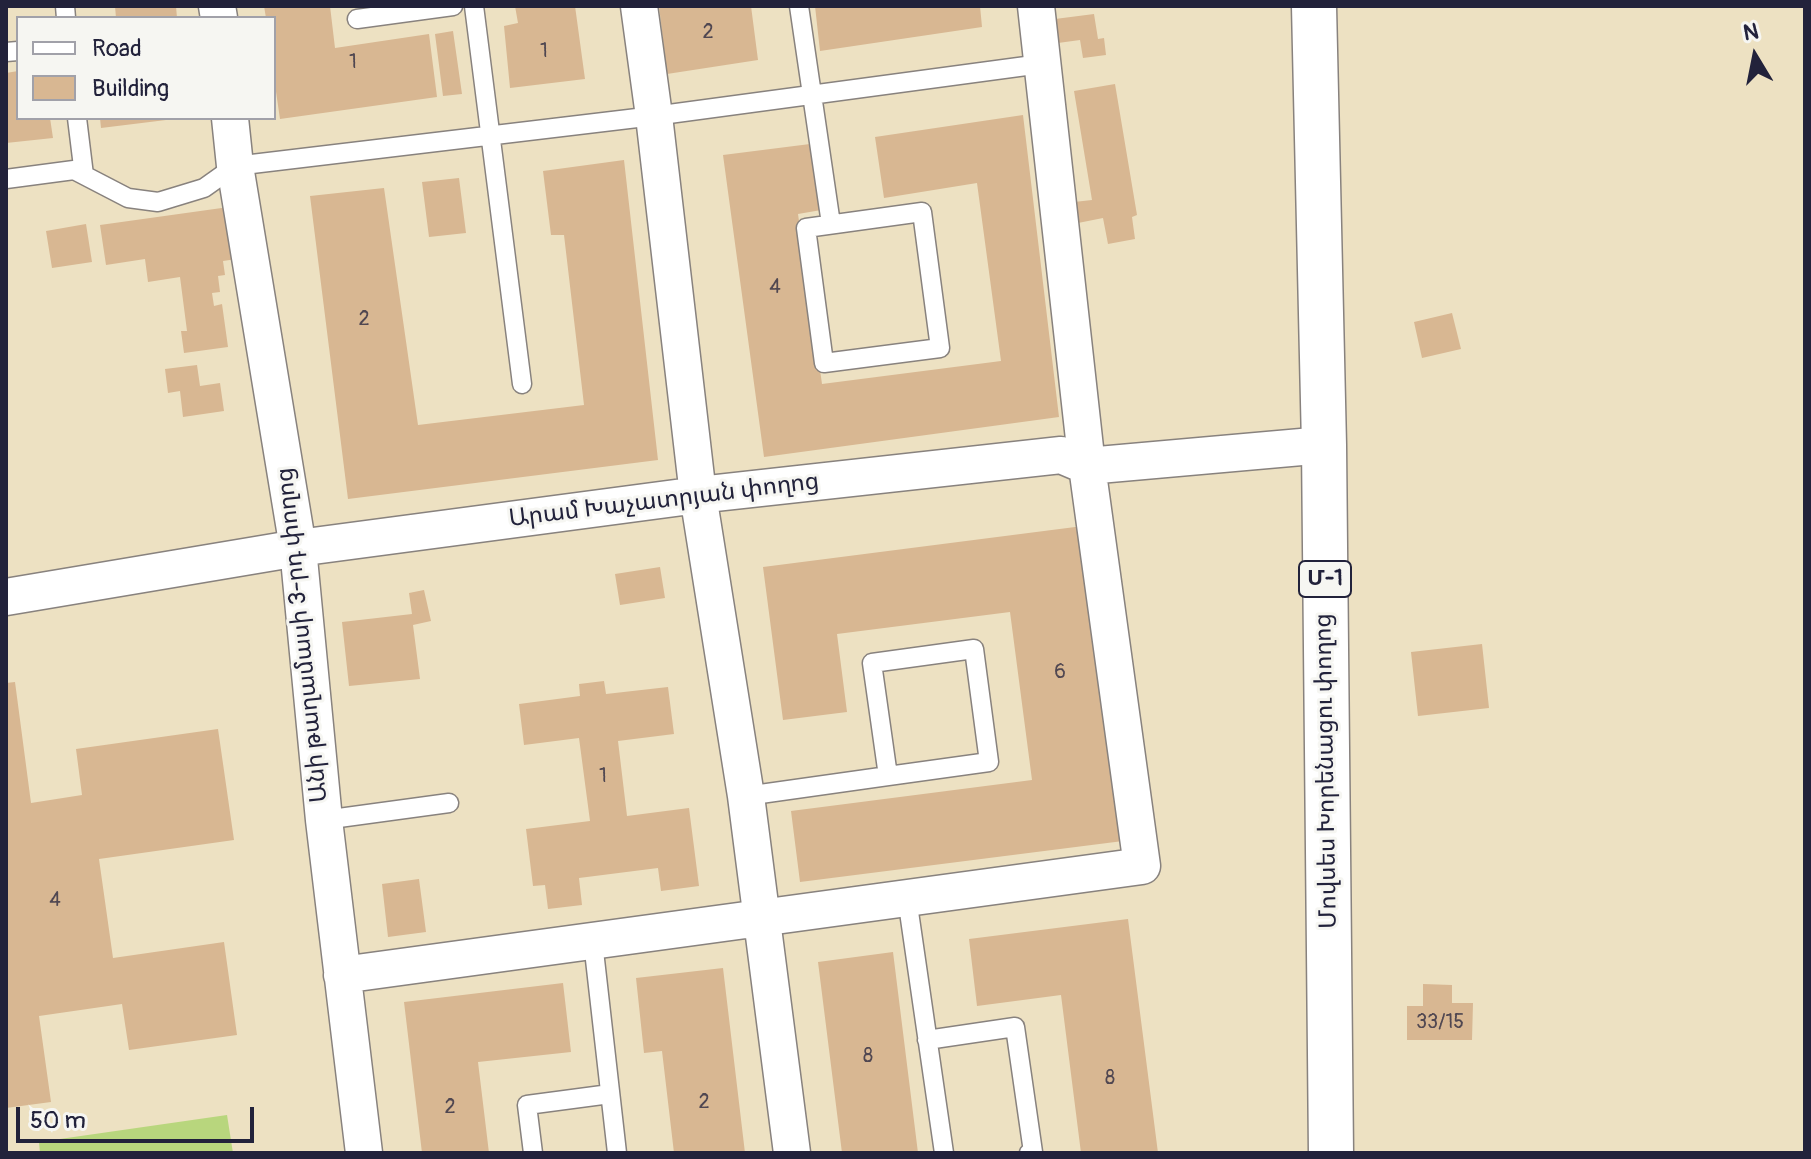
<!DOCTYPE html>
<meta charset="utf-8">
<style>
body{margin:0}
#map{position:relative;width:1811px;height:1159px;overflow:hidden;background:#ede1c2;font-family:Pangolin,sans-serif}
canvas{display:block}
.frame{position:absolute;inset:0;border:8px solid #22223b;pointer-events:none}
.legend{position:absolute;left:16px;top:16px;width:260px;height:104px;box-sizing:border-box;background:#f6f6f2;border:2px solid #a1a1a9;margin:0;padding:10px 14px;list-style:none;font-size:24px;color:#22223b}
.legend li{display:flex;align-items:center;gap:16px;height:40px}
.legend b{width:40px;border:2px solid #a1a1a9}
.north{position:absolute;left:1715px;top:16px;width:80px;height:80px;-webkit-text-stroke:6px #f6f6f2;paint-order:stroke;rotate:350deg;font-size:22px;font-weight:700;line-height:32px;text-align:center;color:#22223b}
.north::after{content:'';display:block;margin:auto;width:28px;height:36px;background:#22223b;clip-path:polygon(50% 0,100% 100%,50% 72%,0 100%)}
.scale{position:absolute;left:16px;top:1107px;width:238px;height:36px;box-sizing:border-box;border:4px solid #22223b;border-top:0;padding-left:10px;font-size:24px;line-height:28px;white-space:nowrap;color:#22223b;-webkit-text-stroke:6px #f6f6f2;paint-order:stroke}
</style>
<div id="map">
<canvas width="1811" height="1159"></canvas>
<div class="frame"></div>
<ul class="legend">
<li><b style="height:10px;background:#fff"></b>Road</li>
<li><b style="height:22px;background:#d8b792"></b>Building</li>
</ul>
<div class="north">N</div>
<div class="scale">50 m</div>
</div>
<script>
const context = document.querySelector('canvas').getContext('2d');
context.lineJoin = 'round';
function paint(path, color) { context.fillStyle = color; context.fill(path, 'evenodd'); }
const toPath = rows => new Path2D(rows.map(r => 'M' + r).join(''));
function trace(path, color, width, dash) { context.strokeStyle = color; context.lineWidth = width; context.lineCap = dash ? 'butt' : 'round'; context.setLineDash(dash || []); context.stroke(path); }
function drawText(font, color, halo, rows, align = 'center') {
  context.font = font + ' Pangolin,"Noto Sans Armenian",sans-serif'; context.lineWidth = 6; context.setLineDash([]); context.textBaseline = 'middle'; context.strokeStyle = halo; context.fillStyle = color; for (const [text, x, y, turn = 0] of rows) {
    context.save(); context.translate(x, y); context.rotate((+turn || 0) * Math.PI / 180); context.textAlign = isNaN(turn) ? turn : align; if (halo) context.strokeText(text, 0, 0); context.fillText(text, 0, 0); context.restore();
  }
}
paint(toPath([
 [227,1115,233,1153,40,1153,39,1142]
]), '#b8d67d');
paint(toPath([
 [115,6,176,6,177,18,116,18],
 [264,6,330,6,335,48,429,34,437,97,280,119,274,78,274,18,266,18],
 [515,6,575,6,585,79,510,88,504,26,518,23],
 [659,6,751,6,758,60,667,74],
 [815,6,980,6,982,27,820,51],
 [1094,14,1098,39,1104,38,1106,55,1083,58,1080,40,1058,43,1055,19],
 [453,31,462,94,443,96,435,34],
 [18,71,18,118,50,118,53,138,6,143,6,73],
 [1115,84,1137,215,1132,217,1135,239,1108,244,1103,218,1078,223,1074,202,1092,200,1074,91],
 [1023,115,1059,417,764,457,723,155,818,143,827,209,798,214,822,384,1001,361,977,183,884,198,875,137],
 [100,118,166,118,166,120,101,128],
 [624,160,658,460,348,499,310,196,384,188,418,425,584,405,564,235,551,235,543,171],
 [459,178,466,233,429,237,422,182],
 [236,206,243,258,223,261,225,275,218,276,220,292,212,293,214,306,222,304,228,347,184,353,181,331,187,331,180,277,148,282,145,259,106,265,100,225],
 [86,224,92,262,52,268,46,231],
 [1452,313,1461,349,1422,358,1414,322],
 [197,365,200,386,220,383,224,411,183,417,180,391,168,393,165,369],
 [1083,526,1123,841,800,882,791,811,1032,780,1010,612,837,634,847,712,783,720,763,567],
 [660,567,665,598,620,605,615,574],
 [424,590,431,621,413,625,420,679,349,686,342,622,412,614,409,593],
 [1482,644,1489,708,1418,716,1411,652],
 [604,681,606,694,668,687,674,734,618,741,627,816,689,808,699,886,661,891,658,868,579,878,582,905,548,909,545,885,533,886,526,829,590,821,579,738,524,745,519,704,580,696,579,684],
 [15,682,31,803,82,795,76,749,218,729,234,840,99,859,113,958,224,942,237,1035,129,1050,122,1004,39,1016,51,1102,6,1108,6,683],
 [419,879,426,932,388,937,382,884],
 [1128,919,1158,1153,1081,1153,1061,995,977,1006,969,939],
 [893,952,918,1153,842,1153,818,962],
 [723,968,745,1153,674,1153,662,1051,644,1053,636,978],
 [563,983,571,1052,478,1062,489,1153,422,1153,404,1002],
 [1423,984,1452,985,1452,1003,1473,1003,1472,1040,1407,1040,1407,1006,1423,1006]
]), '#d8b792');
const lane = toPath([
 [65,6,66,18],
 [474,6,522,384],
 [799,6,831,224],
 [357,19,453,6],
 [6,52,18,51],
 [77,118,84,175],
 [6,179,74,170,128,198,158,202,204,188,235,166,654,116,1041,64],
 [922,212,940,348,824,363,806,228,922,212],
 [746,796,888,776,989,762,974,649,872,663,888,776],
 [324,820,449,803],
 [907,898,944,1153],
 [593,942,617,1153],
 [927,1040,1015,1027,1033,1152,1029,1153],
 [533,1153,527,1105,610,1094]
]);
const street = toPath([
 [217,6,219,18],
 [639,6,654,116,698,495,746,796,792,1153],
 [230,118,235,166,298,548,324,820,364,1153],
 [6,597,298,548,698,495,1061,455,1087,466,1324,445],
 [342,975,1142,866,1087,466,1036,6]
]);
const highway = toPath([
 [1314,6,1324,445,1331,1153]
]);
trace(lane, '#88827e', 21);
trace(street, '#88827e', 39);
trace(highway, '#88827e', 47);
trace(lane, '#fff', 18);
trace(street, '#fff', 36);
trace(highway, '#fff', 44);
drawText('20px', '#504751', null, [
 ["2",708,33],
 ["1",544,52],
 ["1",353,63],
 ["4",775,288],
 ["2",364,320],
 ["6",1060,673],
 ["1",603,777],
 ["4",55,901],
 ["33/15",1440,1023],
 ["8",868,1057],
 ["8",1110,1079],
 ["2",704,1103],
 ["2",450,1108]
]);
for (const [x, y, w] of [
 [1325,579,52]
]) { const box = new Path2D(); box.roundRect(x - w / 2, y - 18, w, 36, 6); context.fillStyle = '#f6f6f2'; context.fill(box); trace(box, '#22223b', 2); }
drawText('bold 22px', '#22223b', null, [
 ["Մ-1",1325,579]
]);
drawText('24px', '#22223b', '#f6f6f2', [
 ["Արամ Խաչատրյան փողոց",664,501,-7],
 ["Անի թաղամասի 3-րդ փողոց",303,635,-96],
 ["Մովսես Խորենացու փողոց",1327,771,-91]
]);
</script>
